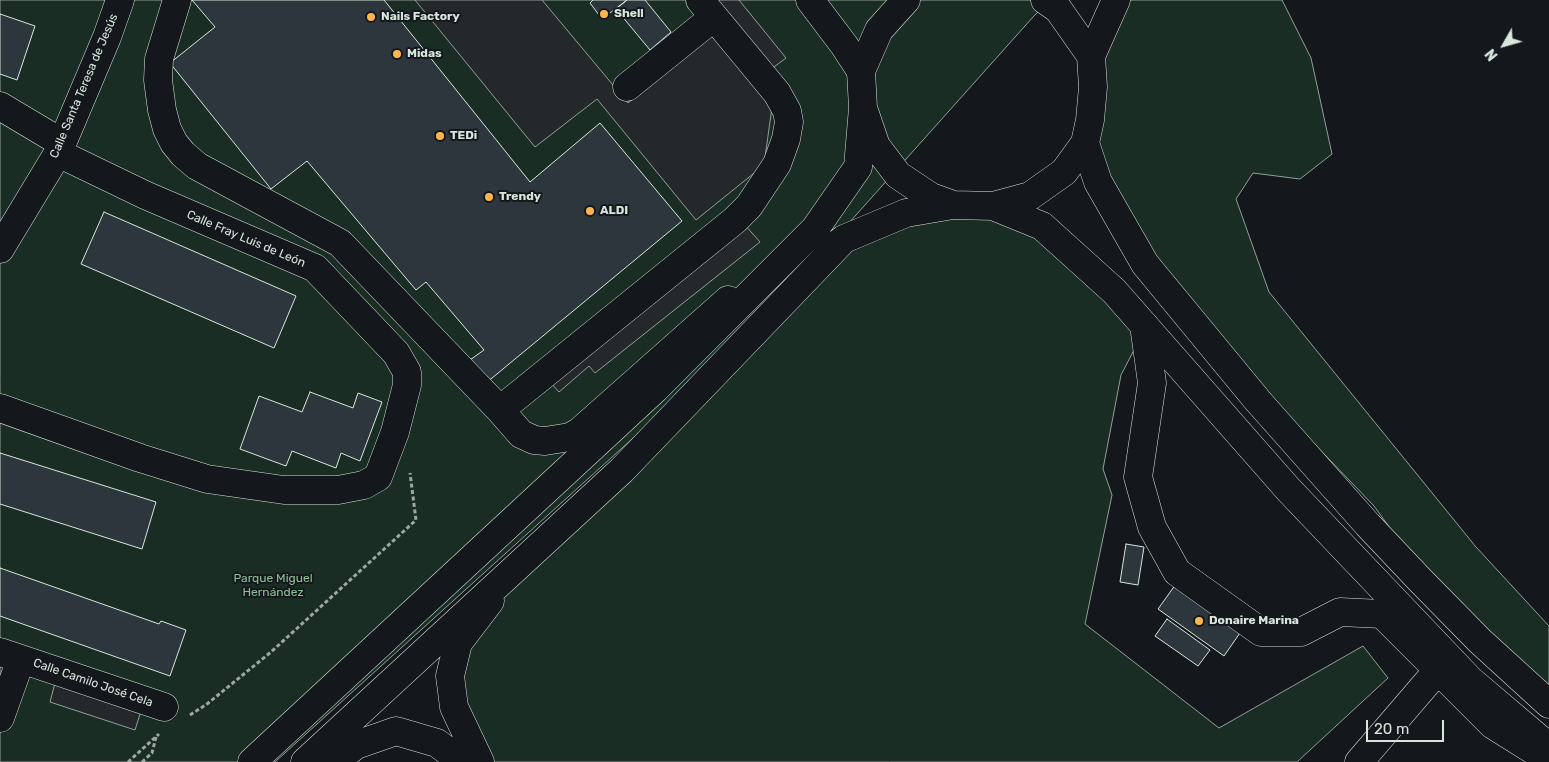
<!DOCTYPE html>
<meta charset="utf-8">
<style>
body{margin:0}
#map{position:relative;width:1549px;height:762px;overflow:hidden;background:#14181c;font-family:Rubik,sans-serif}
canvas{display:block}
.north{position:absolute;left:1479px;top:20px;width:50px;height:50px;-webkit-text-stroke:4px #14181c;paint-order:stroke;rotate:232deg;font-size:14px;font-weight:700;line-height:20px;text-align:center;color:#d8e6dc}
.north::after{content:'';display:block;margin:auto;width:18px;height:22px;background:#d8e6dc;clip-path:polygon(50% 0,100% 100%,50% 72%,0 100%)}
.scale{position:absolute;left:1366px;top:720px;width:78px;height:22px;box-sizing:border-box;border:2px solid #d8e6dc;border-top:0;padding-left:6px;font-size:15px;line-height:18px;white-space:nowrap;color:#d8e6dc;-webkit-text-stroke:4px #14181c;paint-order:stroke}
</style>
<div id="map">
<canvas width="1549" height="762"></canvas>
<div class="north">N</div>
<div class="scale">20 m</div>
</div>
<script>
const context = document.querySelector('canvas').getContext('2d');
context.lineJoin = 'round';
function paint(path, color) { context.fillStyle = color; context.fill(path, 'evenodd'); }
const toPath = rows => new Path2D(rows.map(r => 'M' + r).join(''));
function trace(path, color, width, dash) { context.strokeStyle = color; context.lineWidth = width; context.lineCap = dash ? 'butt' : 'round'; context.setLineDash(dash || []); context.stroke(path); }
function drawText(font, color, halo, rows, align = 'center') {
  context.font = font + ' Rubik,sans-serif'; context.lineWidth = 4; context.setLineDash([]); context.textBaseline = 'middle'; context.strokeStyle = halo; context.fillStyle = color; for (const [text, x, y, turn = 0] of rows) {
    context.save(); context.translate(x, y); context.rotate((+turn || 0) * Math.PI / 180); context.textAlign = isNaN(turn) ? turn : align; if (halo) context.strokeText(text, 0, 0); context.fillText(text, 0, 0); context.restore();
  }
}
const green = toPath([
 [0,0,1050,0,1033,17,763,319,839,246,967,206,1030,228,1149,321,1121,375,1103,469,1112,495,1085,624,1219,728,1363,646,1388,678,1297,762,482,762,458,683,469,624,758,325,275,762,0,762,0,0],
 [1126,0,1282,0,1311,58,1332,154,1300,179,1253,173,1236,199,1269,292,1476,547,1549,626,1549,691,1414,561,1374,506,1255,382,1114,209,1092,135,1106,46,1126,0]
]);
paint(green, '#1a2d24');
trace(green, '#939e99', 1);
const parking = toPath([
 [415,0,542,0,628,103,710,31,772,107,764,165,696,220,597,99,535,147,415,0],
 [712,0,739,0,786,58,770,70,712,0],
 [744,224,760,242,595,373,589,366,559,392,550,382,744,224],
 [55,683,141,711,135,730,50,702,55,683]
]);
paint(parking, '#24282b');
trace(parking, '#939e99', 1);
const building = toPath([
 [192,0,384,0,530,182,600,123,682,221,486,383,467,362,484,350,426,282,416,290,307,161,271,189,170,63,215,27,192,0],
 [593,0,627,0,602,19,590,3,593,0],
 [627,0,645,0,671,32,650,50,616,9,627,0],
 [0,14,35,26,17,80,0,74,0,14],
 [104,212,296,296,274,348,81,264,104,212],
 [310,392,353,408,358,393,382,402,360,461,341,453,336,468,292,451,286,466,240,449,259,396,302,412,310,392],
 [0,453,156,502,142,549,0,504,0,453],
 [1126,544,1144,547,1138,585,1120,582,1126,544],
 [0,568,159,624,161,621,186,630,170,676,0,616,0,568],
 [1186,570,1251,617,1224,656,1158,609,1186,570],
 [1167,619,1210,650,1198,666,1155,636,1167,619]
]);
paint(building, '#2c363c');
trace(building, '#d8e6dc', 1);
const minor = toPath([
 [177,0,159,59,158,80,162,110,167,129,174,143,183,154,197,166,340,243,500,410,521,434,534,440,545,441,570,437,579,432,728,300],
 [810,0,844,45,861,71],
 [627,87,714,17],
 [0,106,62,143],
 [0,249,58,153,107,37,120,0],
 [1144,325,1152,383,1138,477,1152,527,1177,572,1261,632,1301,632,1340,612,1382,614,1493,725,1549,760],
 [0,408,140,458,207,479,284,490,338,490,364,485,378,477,395,432,407,385,407,372,396,353,315,268,145,195,58,153],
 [500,410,735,220,749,206,777,164,786,139,789,122,787,111,777,93,700,0],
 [0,652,164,707],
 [0,718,21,659],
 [334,762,356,745,396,731,437,743,462,762],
 [480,762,454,707,450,676,458,643,490,601],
 [1359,762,1438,670]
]);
const major = toPath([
 [906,0,879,30,861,71,863,108,876,146,898,175,931,197,953,205,993,206,1030,196,1064,172,1085,143,1090,120,1093,87,1091,56,1058,9,1045,0],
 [1091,56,1116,0],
 [1085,143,1098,182,1145,264,1258,401,1368,525,1421,581,1480,641,1549,704],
 [993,206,1042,226,1114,291,1288,489,1470,680,1549,747],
 [830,250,844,239,906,213,953,205],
 [252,762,655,389,815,229,858,167,863,108],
 [305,762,622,470,844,239]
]);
trace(minor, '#d8e6dc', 29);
trace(major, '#d8e6dc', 29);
trace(toPath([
 [190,715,207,704,271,652,416,520,410,473],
 [128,762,159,734],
 [142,762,152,753,156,737]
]), '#9da8a2', 3, [4, 2.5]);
trace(minor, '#14181c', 28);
trace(major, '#14181c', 28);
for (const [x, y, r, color] of [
 [604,14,5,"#ffb74d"],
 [371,17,5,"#ffb74d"],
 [397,54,5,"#ffb74d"],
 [440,136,5,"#ffb74d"],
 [489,197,5,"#ffb74d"],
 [590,211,5,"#ffb74d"],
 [1199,621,5,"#ffb74d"]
]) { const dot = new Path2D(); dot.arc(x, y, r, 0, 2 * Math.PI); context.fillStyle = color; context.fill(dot); trace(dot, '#14181c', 2); }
drawText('bold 12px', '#d8e6dc', '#14181c', [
 ["Shell",614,14],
 ["Nails Factory",381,17],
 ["Midas",407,54],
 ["TEDi",450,136],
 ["Trendy",499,197],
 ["ALDI",600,211],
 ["Donaire Marina",1209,621]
], 'left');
drawText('12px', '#d8e6dc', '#14181c', [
 ["Calle Santa Teresa de Jesús",84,86,-67],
 ["Calle Fray Luis de León",246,239,23],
 ["Calle Camilo José Cela",93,683,19]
]);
drawText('12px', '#8ac095', '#14181c', [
 ["Parque Miguel",273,579],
 ["Hernández",273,593]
]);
</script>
